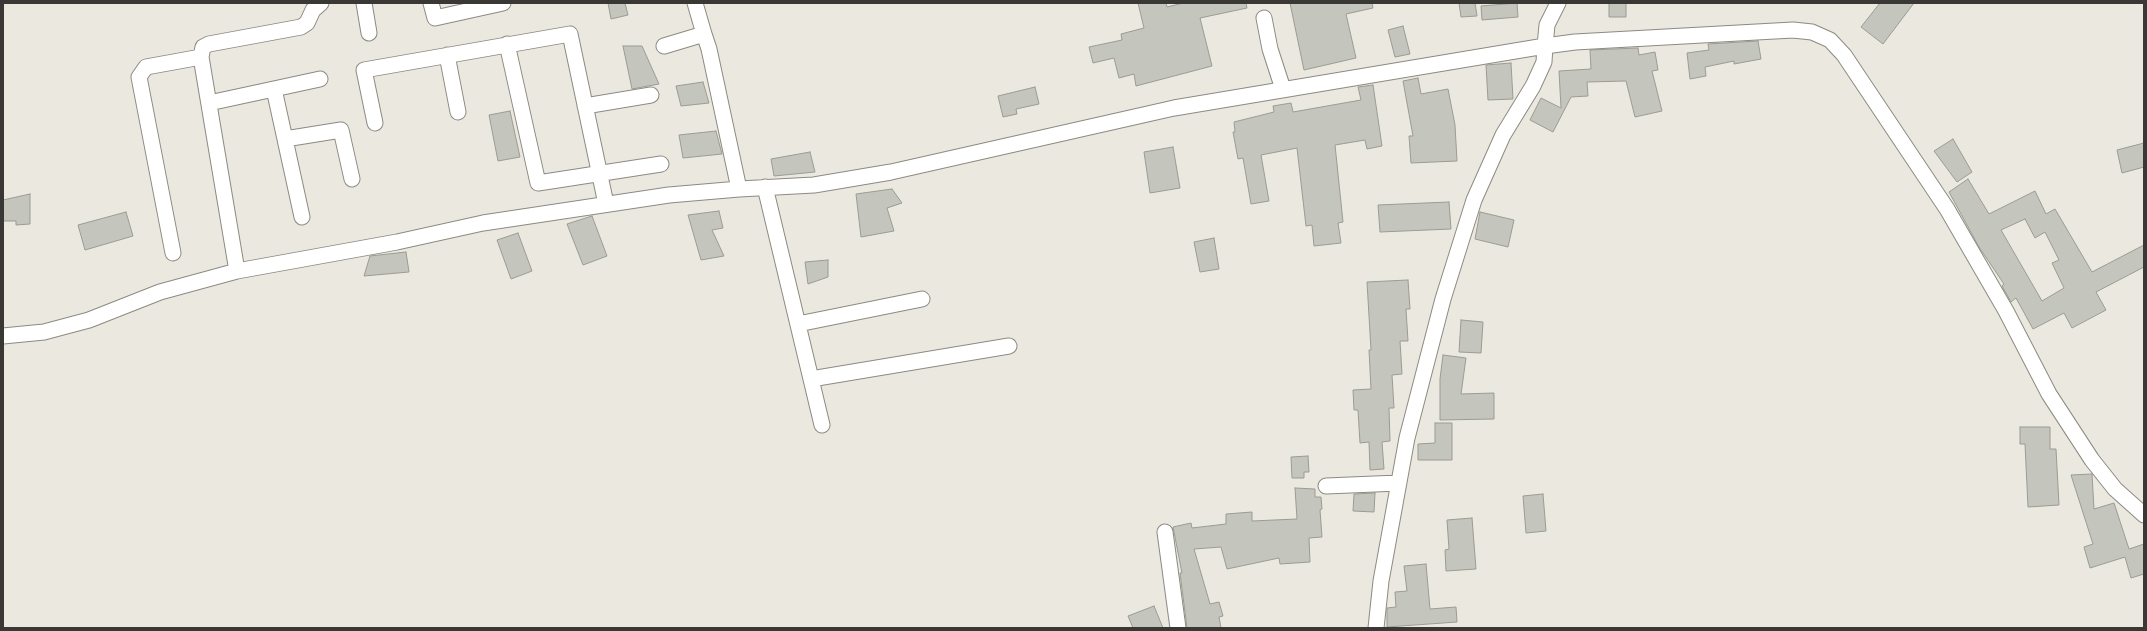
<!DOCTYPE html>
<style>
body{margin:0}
#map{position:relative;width:2147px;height:631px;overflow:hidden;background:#ebe8df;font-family:Barlow,sans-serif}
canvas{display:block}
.frame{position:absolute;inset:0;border:4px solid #3a3835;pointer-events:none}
</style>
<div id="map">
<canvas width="2147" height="631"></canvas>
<div class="frame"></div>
</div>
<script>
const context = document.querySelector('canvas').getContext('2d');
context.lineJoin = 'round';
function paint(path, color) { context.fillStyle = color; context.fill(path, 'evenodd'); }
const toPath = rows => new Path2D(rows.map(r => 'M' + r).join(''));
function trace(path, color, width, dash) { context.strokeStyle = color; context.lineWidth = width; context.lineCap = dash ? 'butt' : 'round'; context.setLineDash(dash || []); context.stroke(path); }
const building = toPath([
 [608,3,625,3,628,15,611,19,608,3],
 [1138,3,1166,3,1167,7,1183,3,1246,3,1247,8,1200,18,1212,66,1136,86,1134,74,1119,78,1114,58,1093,63,1089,47,1122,40,1121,34,1144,28,1138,3],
 [1290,3,1372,3,1373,8,1346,14,1356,58,1304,70,1290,3],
 [1459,3,1475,3,1477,16,1461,17,1459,3],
 [1517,3,1518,17,1482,20,1481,6,1517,3],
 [1609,3,1626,3,1626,17,1609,17,1609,3],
 [1880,3,1914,3,1883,44,1861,27,1880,3],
 [1403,26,1410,54,1395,57,1388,30,1403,26],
 [1758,41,1761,59,1734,64,1734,61,1705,67,1706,76,1690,79,1687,53,1709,50,1708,44,1758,41],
 [623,46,642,46,659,84,632,89,623,46],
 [1638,48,1639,55,1655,52,1658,70,1652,71,1662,111,1635,117,1626,81,1587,82,1588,96,1571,97,1553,132,1530,120,1541,98,1561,108,1559,71,1591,69,1590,50,1638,48],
 [1511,63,1513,99,1488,100,1486,65,1511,63],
 [1418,78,1421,94,1448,89,1455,125,1457,161,1411,163,1409,136,1413,136,1403,81,1418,78],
 [703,82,709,103,681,106,676,86,703,82],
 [1373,85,1382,146,1367,149,1365,140,1335,145,1343,222,1338,223,1341,243,1314,246,1312,225,1306,226,1297,148,1261,155,1269,201,1251,204,1243,158,1238,159,1233,132,1235,132,1234,122,1274,112,1273,106,1291,103,1293,112,1361,100,1358,87,1373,85],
 [1035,87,1039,104,1016,109,1017,114,1003,117,998,96,1035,87],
 [510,111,520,157,498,161,489,115,510,111],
 [716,131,722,154,683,158,679,135,716,131],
 [1953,139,1972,172,1957,182,1934,151,1953,139],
 [2144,143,2144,167,2122,173,2117,150,2144,143],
 [1173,147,1180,188,1150,193,1144,152,1173,147],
 [810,152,815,172,774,176,771,159,810,152],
 [1968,179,1989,214,2035,191,2046,214,2055,209,2092,272,2144,245,2144,267,2096,292,2106,310,2072,328,2064,313,2033,329,2016,298,2011,302,2002,286,2004,284,1979,247,1949,192,1968,179],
 [2025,219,2035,238,2045,232,2059,260,2052,263,2064,288,2042,301,2001,230,2025,219],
 [892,189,902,203,887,208,894,231,861,237,856,194,892,189],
 [30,194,30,224,16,225,16,221,3,221,3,200,30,194],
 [1449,202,1451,229,1380,232,1378,205,1449,202],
 [719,211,723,228,712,230,724,256,701,260,688,215,719,211],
 [126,212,133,236,85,250,78,225,126,212],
 [1480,212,1514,220,1508,247,1475,239,1480,212],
 [592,216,607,256,583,265,567,224,592,216],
 [518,233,532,271,511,279,497,240,518,233],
 [1214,238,1219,269,1200,272,1194,242,1214,238],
 [406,252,409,272,364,276,370,256,406,252],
 [828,260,828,277,808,284,805,262,828,260],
 [1408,280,1410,309,1406,309,1408,341,1400,341,1402,374,1392,375,1394,408,1389,408,1390,441,1382,442,1384,469,1370,470,1369,442,1360,443,1358,410,1354,410,1353,390,1371,389,1369,350,1371,350,1367,282,1408,280],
 [1461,320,1483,322,1481,353,1459,352,1461,320],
 [1443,355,1466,358,1461,394,1494,393,1494,419,1440,420,1440,379,1443,355],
 [1435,423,1452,423,1452,460,1418,460,1418,444,1435,443,1435,423],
 [2020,427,2050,427,2050,449,2056,449,2059,505,2028,507,2025,444,2020,444,2020,427],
 [1308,456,1309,472,1304,472,1304,478,1292,478,1291,457,1308,456],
 [2092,474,2094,509,2114,503,2129,549,2144,544,2144,574,2131,578,2125,557,2090,568,2084,547,2093,544,2071,475,2092,474],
 [1295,488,1315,489,1315,497,1321,497,1322,509,1320,510,1322,537,1309,538,1310,562,1280,564,1279,558,1227,569,1221,547,1194,549,1210,604,1219,602,1223,616,1219,617,1221,628,1187,628,1180,573,1182,573,1173,527,1191,523,1192,528,1226,524,1226,514,1252,512,1252,521,1297,519,1295,488],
 [1375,493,1374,512,1353,511,1354,494,1375,493],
 [1543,494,1546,531,1526,533,1523,496,1543,494],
 [1472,518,1476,569,1446,571,1445,550,1449,549,1447,520,1472,518],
 [1426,564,1430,609,1456,607,1457,622,1387,627,1387,608,1396,607,1395,592,1407,591,1404,566,1426,564],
 [1154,606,1163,628,1133,628,1128,616,1154,606]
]);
paint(building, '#c4c6bd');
trace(building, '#9a9c94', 1);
const street = toPath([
 [364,3,369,33],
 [431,3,435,18,503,3],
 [695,3,704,34],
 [1264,18,1270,49,1283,89],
 [507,44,538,183,661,164],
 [664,46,704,34,709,49,739,189],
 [447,55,458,112],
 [274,89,302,217],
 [209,103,320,79],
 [585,106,651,95],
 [375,123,364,70,570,34,606,204],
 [285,139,341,130,352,179],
 [765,187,822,425],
 [173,253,139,77,146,67,201,57],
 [237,271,201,57,203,47,209,44,301,27,307,23,313,10,321,3],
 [798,324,922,299],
 [3,336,44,332,89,320,160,292,237,271,397,242,483,223,669,195,739,189,814,185,891,172,1174,108,1545,46,1547,25,1558,3],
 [811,379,1009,346],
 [1326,486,1399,483],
 [1165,532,1178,628],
 [1376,628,1381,581,1407,438,1443,299,1474,200,1503,135,1533,86,1544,62,1545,46,1575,42,1793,30,1812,32,1830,40,1844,55,1947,209,2006,311,2049,394,2092,460,2115,489,2144,515]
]);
trace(street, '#8d8a82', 17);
trace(street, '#fff', 15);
</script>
